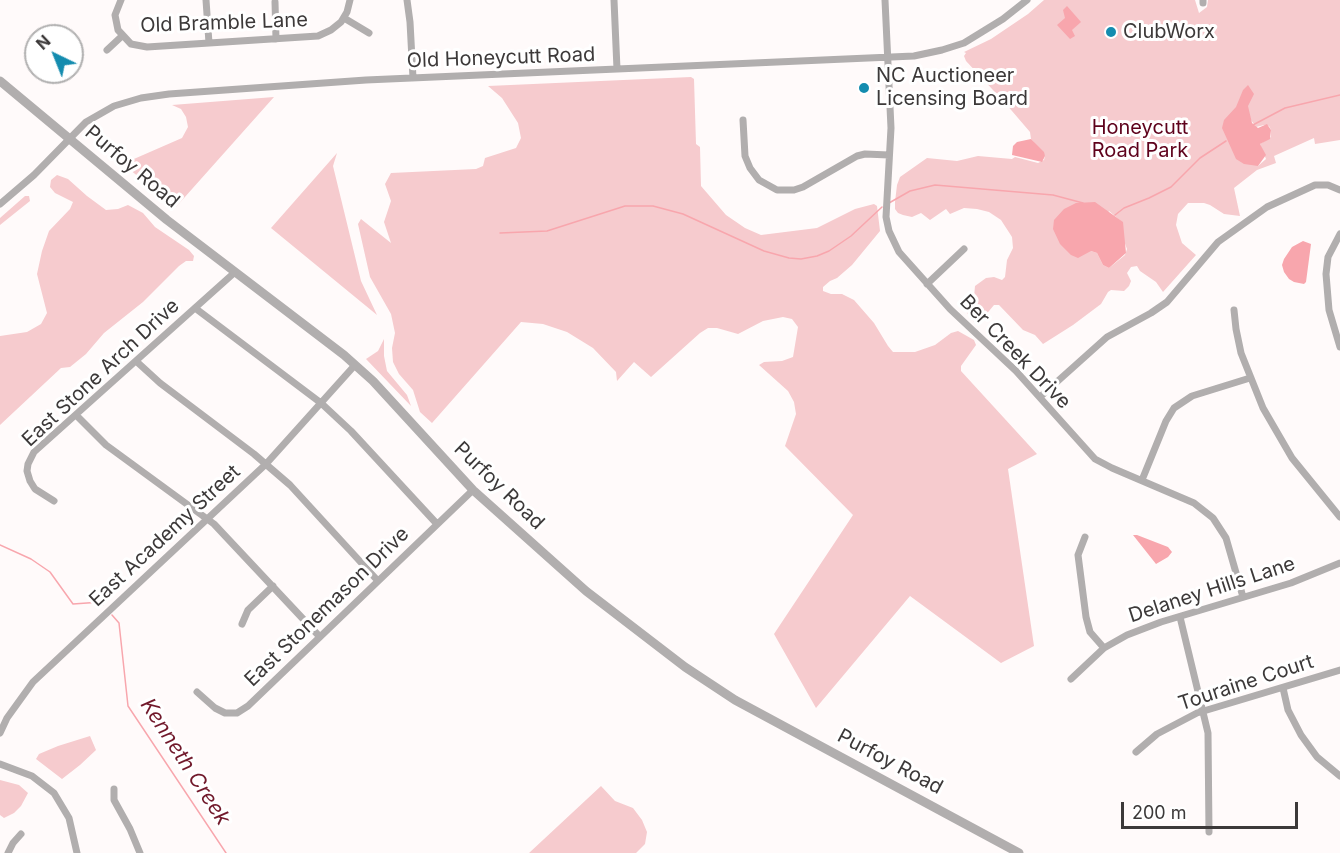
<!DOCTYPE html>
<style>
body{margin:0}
#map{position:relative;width:1340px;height:853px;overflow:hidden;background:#fffafa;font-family:Inter,sans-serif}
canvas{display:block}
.north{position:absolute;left:24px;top:24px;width:60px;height:60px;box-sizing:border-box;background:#fff;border:2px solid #b1b0b0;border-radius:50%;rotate:317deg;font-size:16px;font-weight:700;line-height:24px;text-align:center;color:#3c3939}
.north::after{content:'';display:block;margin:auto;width:21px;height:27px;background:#148caf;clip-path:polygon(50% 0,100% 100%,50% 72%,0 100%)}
.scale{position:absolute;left:1121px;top:802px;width:177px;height:27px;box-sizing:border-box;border:3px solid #3c3939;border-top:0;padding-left:8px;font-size:18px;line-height:21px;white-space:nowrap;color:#3c3939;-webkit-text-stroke:4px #fff;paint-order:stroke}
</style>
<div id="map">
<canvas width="1340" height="853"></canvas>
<div class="north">N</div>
<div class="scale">200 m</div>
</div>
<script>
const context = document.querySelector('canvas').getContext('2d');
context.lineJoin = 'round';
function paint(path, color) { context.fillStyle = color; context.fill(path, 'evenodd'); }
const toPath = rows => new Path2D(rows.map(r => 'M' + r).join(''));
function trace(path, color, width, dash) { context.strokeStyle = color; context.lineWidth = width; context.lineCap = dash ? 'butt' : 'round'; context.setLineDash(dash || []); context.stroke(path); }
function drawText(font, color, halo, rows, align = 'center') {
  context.font = font + ' Inter,sans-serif'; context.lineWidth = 6; context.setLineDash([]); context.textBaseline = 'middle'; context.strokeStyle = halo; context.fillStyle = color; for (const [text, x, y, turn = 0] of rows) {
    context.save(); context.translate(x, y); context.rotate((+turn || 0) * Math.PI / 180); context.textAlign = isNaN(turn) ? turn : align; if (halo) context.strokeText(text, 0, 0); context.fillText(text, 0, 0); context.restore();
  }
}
paint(toPath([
 [1044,0,1195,0,1199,13,1207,7,1208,0,1340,0,1340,140,1315,144,1314,138,1274,156,1276,163,1257,170,1234,188,1240,216,1224,214,1210,205,1204,203,1188,203,1178,214,1176,225,1182,243,1196,255,1163,292,1156,282,1140,271,1137,266,1131,267,1127,273,1131,281,1129,286,1124,291,1111,290,1108,292,1101,304,1073,325,1043,344,1035,335,1023,330,999,305,994,305,979,323,973,321,965,310,967,304,974,297,975,286,986,278,994,277,1002,280,1005,277,1007,260,1013,248,1012,237,1001,220,989,212,977,209,964,208,950,214,946,209,930,220,921,213,912,217,903,215,898,213,895,209,895,202,897,185,900,177,927,158,957,161,978,156,1012,159,1015,157,1038,163,1044,160,1045,156,1031,139,1030,132,1006,104,966,61,964,56,966,53,964,52,991,39,1028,14],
 [1251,120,1256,127,1264,125,1269,126,1271,130,1271,137,1260,144,1266,159,1258,166],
 [1109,211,1122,222,1124,241,1127,249,1125,255,1109,268,1103,265,1097,253,1091,251],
 [691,77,694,79,696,144,700,147,701,186,726,215,745,228,761,235,817,228,855,209,874,204,877,206,880,231,852,265,837,278,830,281,823,287,823,291,831,294,842,294,854,300,874,323,888,346,893,352,915,352,935,345,951,333,958,331,974,340,976,345,961,366,961,371,1037,454,1008,469,1034,646,1001,663,910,596,816,708,774,634,853,515,785,446,796,414,794,402,788,391,759,365,764,362,782,361,793,357,798,327,792,319,783,317,763,321,738,334,717,328,708,328,700,333,651,377,634,362,617,381,616,372,593,348,567,332,543,324,521,322,432,423,420,412,413,390,399,374,393,362,392,348,395,333,391,314,370,277,358,224,361,219,391,243,384,222,391,201,385,184,391,173,476,169,483,166,485,158,516,148,521,138,518,123,502,98,488,86],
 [274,97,176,207,119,161,127,162,182,138,188,127,186,117,181,109,172,105],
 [337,153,333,166,361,281,377,315,271,228],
 [57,175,68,179,87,196,106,210,118,209,128,205,143,213,155,227,189,250,194,256,193,261,186,261,179,266,143,302,104,333,86,354,70,367,61,368,0,425,0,336,27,332,41,324,47,313,37,274,42,251,49,231,70,209,73,202,55,193,50,187,51,180],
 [25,196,29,196,30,201,0,225,0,218],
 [384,339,384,356,387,371,407,395,411,406,366,359,378,351],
 [90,736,96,750,80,765,62,779,36,759,39,754,58,746],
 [0,780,19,785,28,793,21,806,14,813,4,818,0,815],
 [601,786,615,801,633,808,642,820,647,832,645,844,636,853,529,853]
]), '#f6cbce');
paint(toPath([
 [1067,6,1081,22,1072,30,1075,36,1070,39,1057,25,1065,18,1063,10],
 [1248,85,1254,94,1248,106,1252,123,1258,128,1267,124,1271,130,1270,139,1260,144,1266,155,1258,166,1244,164,1236,159,1222,128,1224,120,1236,107,1243,90],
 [1031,139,1044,152,1045,156,1042,162,1012,155,1013,146,1017,142],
 [1095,202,1123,222,1126,253,1109,268,1103,265,1097,253,1091,251,1078,258,1071,255,1060,244,1053,229,1054,220,1064,209,1076,203],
 [1303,241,1311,244,1306,282,1304,284,1294,282,1289,279,1284,272,1282,265,1284,259,1292,247],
 [1133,535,1137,535,1168,547,1172,552,1168,557,1156,564]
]), '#f8a6ad');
trace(toPath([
 [1251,126,1285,108,1340,95],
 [889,203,910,191,935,185,1053,195,1083,203],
 [1115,215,1124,208,1149,198,1171,187,1200,158,1226,141],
 [500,233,547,231,625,206,653,206,683,214,764,251,789,258,801,259,817,256,829,251,851,236,882,207],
 [0,545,31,559,50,572,73,604,101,602,103,605],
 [112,615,119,623,128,706,226,853]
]), '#f8a6ad', 1.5);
trace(toPath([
 [121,0,115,15,118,30,131,44,147,47,318,36,331,30,341,22,347,12,350,0],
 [206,0,209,43],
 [407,0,410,22,413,78],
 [614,0,617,69],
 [885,0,891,128,886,217,889,231,899,252,950,309,1016,371,1095,459,1112,468,1194,503,1213,518,1226,538,1243,597],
 [1203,0,1203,3],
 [275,2,276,39],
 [344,18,369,33],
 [107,50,122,36],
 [743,120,745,156,750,168,759,180,777,190,794,190,803,187,857,156,865,154,889,155],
 [0,204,34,175,86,122,114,106,141,98,169,94,366,80,914,56,942,50,964,43,1003,19,1027,0],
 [1340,234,1328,257,1326,274,1329,310,1340,347],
 [927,284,964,249],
 [195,308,321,403,351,431,437,524],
 [1234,310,1236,329,1241,353,1263,408,1292,458,1340,517],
 [136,361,160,383,254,454,290,485,378,581],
 [1040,397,1107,337,1151,313,1167,302,1218,242,1267,207,1315,185,1328,185,1340,190],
 [76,415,106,445,214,524,320,637],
 [1142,480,1166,421,1174,408,1192,396,1250,378],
 [54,501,35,489,30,481,27,471,28,464,34,452,234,273],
 [1085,537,1078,555,1086,617,1090,632,1104,648],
 [1180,617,1208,733,1209,832],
 [242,624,248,610,273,586],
 [1071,679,1104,648,1127,635,1161,622,1291,583,1340,563],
 [1283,688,1288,710,1301,735,1317,757,1340,776],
 [197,692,215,708,225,713,237,713,248,706,473,490],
 [0,733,7,718,33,682,266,464,355,365],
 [1136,752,1157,734,1197,713,1340,670],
 [0,764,32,776,54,793,69,818,77,853],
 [114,789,114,800,130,829,140,853],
 [8,853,13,843,21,834]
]), '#b1aeae', 7);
trace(toPath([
 [0,81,167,220,344,355,373,381,473,490,586,591,685,667,735,700,1019,853]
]), '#b1aeae', 9);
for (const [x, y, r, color] of [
 [1111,32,6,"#148caf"],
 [864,88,6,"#148caf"]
]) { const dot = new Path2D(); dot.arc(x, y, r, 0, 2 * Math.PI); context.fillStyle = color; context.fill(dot); trace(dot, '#fff', 2); }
drawText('20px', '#3c3939', '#fff', [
 ["Old Bramble Lane",224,23,-2],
 ["Old Honeycutt Road",501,58,-2],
 ["Purfoy Road",132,167,40],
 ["Ber Creek Drive",1015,352,46],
 ["East Stone Arch Drive",101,373,-43],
 ["Purfoy Road",499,486,44],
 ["East Academy Street",165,536,-43],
 ["Delaney Hills Lane",1212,590,-18],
 ["East Stonemason Drive",327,607,-44],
 ["Touraine Court",1246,683,-18],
 ["Purfoy Road",890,762,28]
]);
drawText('20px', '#3c3939', '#fff', [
 ["ClubWorx",1123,32],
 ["NC Auctioneer",876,76],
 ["Licensing Board",876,99]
], 'left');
drawText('20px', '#5e021c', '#fff', [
 ["Honeycutt",1140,128],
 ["Road Park",1140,151]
]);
drawText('italic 21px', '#71192b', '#fff', [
 ["Kenneth Creek",185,762,57]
]);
</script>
